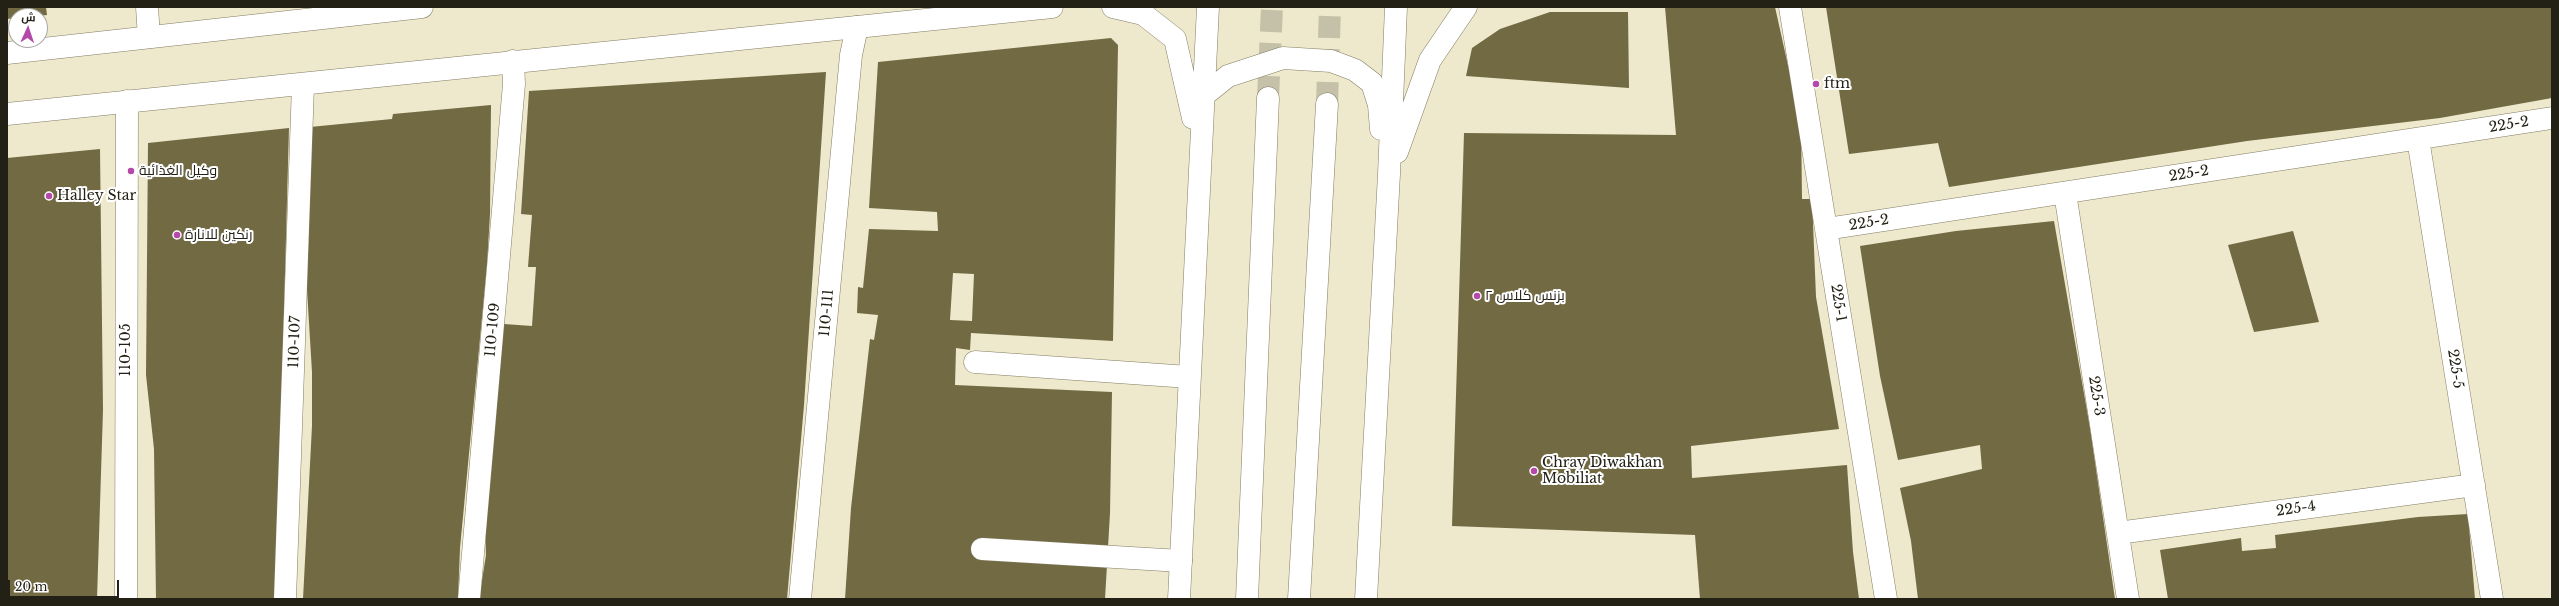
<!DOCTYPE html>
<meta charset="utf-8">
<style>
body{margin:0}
#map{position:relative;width:2559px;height:606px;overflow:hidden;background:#eee8cc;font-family:"Libre Baskerville",Cairo,serif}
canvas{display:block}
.frame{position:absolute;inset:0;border:8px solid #232116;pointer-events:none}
.north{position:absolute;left:8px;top:8px;width:40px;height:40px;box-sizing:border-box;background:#fff;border:1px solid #a7a6a2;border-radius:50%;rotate:3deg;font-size:11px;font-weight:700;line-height:16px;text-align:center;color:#232116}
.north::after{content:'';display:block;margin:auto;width:14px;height:18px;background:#b549a9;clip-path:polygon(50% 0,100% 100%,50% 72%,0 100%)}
.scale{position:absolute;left:8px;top:580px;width:111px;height:18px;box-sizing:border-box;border:2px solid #232116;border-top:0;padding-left:5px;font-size:12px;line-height:14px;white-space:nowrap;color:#232116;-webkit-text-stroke:3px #fff;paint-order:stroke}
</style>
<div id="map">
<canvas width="2559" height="606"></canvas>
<div class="frame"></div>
<div class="north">ش</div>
<div class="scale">20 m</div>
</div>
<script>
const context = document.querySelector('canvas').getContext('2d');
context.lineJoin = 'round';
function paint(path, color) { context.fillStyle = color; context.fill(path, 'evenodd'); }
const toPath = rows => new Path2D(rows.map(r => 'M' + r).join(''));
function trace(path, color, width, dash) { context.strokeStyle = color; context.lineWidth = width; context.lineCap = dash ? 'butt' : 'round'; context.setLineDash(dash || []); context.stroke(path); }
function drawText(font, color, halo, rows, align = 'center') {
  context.font = font + ' "Libre Baskerville",Cairo,serif'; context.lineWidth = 4; context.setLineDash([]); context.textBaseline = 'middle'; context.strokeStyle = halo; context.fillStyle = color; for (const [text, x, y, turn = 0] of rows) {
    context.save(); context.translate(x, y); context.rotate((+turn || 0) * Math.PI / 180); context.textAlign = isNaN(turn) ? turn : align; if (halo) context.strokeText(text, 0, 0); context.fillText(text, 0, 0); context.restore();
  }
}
paint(toPath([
 [7,7,46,7,47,15,7,19],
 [1665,7,1775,7,1801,124,1802,199,1812,199,1816,297,1839,429,1691,446,1692,478,1847,465,1853,552,1859,599,1700,599,1695,535,1452,526,1464,133,1676,135],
 [1826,7,2552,7,2552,98,2440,118,2247,141,1949,187,1938,143,1849,154],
 [1550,12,1628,12,1629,88,1466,76,1472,48,1500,29],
 [1111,38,1118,45,1113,341,971,333,970,350,956,348,955,385,1112,392,1110,513,1105,599,845,599,851,508,870,339,874,340,878,315,857,313,858,287,863,288,869,229,938,231,937,212,869,208,878,62],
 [953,273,974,274,972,321,950,320],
 [826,72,804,405,787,599,479,599,486,555,484,496,504,324,532,326,536,267,528,267,532,215,521,214,529,91],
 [491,105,490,214,487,265,460,548,458,599,303,599,312,426,312,372,305,257,310,127,392,119,393,114],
 [289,128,276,599,156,599,154,449,146,375,148,143],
 [100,149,103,410,97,599,7,599,7,158],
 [2054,221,2090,428,2115,599,1918,599,1911,541,1900,488,1982,469,1980,445,1898,460,1880,376,1860,246,1956,231],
 [2293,231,2319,322,2254,332,2228,245],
 [2468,514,2475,599,2168,599,2160,550,2241,538,2242,551,2276,548,2275,535,2418,517]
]), '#726a42');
trace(toPath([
 [1268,98,1272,7],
 [1327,104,1330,7]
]), '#c5c0a8', 22, [22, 11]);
const service = toPath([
 [975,362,1189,377],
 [982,549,1181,561]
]);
const minor = toPath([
 [147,7,149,37],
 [1790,7,1886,599],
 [2418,139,2492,599],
 [2065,193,2128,599],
 [1826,229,2552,118],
 [2118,533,2474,485],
 [126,599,127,101],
 [285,599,303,85],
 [469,599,514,84,513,61],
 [800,599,851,55,857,27]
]);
const primary = toPath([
 [7,53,422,7],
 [7,114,1052,7]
]);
const trunk = toPath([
 [1113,7,1143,14,1175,39,1193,118],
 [1203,96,1228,76,1283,58,1331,61,1355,70,1372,83,1379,105,1381,129],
 [1397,152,1430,60,1466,7],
 [1179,599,1208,7],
 [1247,599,1268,98],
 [1299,599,1327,104],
 [1366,599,1389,174,1396,7]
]);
trace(service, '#827d63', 23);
trace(minor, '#827d63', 23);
trace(primary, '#827d63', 23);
trace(trunk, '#827d63', 23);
trace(service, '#fff', 22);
trace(minor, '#fff', 22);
trace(primary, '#fff', 22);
trace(trunk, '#fff', 22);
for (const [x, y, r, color] of [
 [1816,84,4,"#b549a9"],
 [131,171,4,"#b549a9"],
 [49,196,4,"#b549a9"],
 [177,235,4,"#b549a9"],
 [1477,296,4,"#b549a9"],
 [1534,471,4,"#b549a9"]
]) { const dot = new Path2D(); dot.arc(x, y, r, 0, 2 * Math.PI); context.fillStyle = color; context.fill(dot); trace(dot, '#fff', 1.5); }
drawText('14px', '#232116', '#fff', [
 ["ftm",1824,84],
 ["وكيل الغذائية",139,171],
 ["Halley Star",57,196],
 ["رنكين للانارة",185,235],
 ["بزنس کلاس ٢",1485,296],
 ["Chray Diwakhan",1542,463],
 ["Mobiliat",1542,479]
], 'left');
drawText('14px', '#232116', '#fff', [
 ["225-2",2509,125,-9],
 ["225-2",2189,174,-9],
 ["225-2",1869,223,-9],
 ["225-1",1838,303,81],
 ["110-111",827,313,-85],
 ["110-109",493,330,-85],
 ["110-107",295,342,-88],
 ["110-105",126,350,-90],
 ["225-5",2455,369,81],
 ["225-3",2096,396,81],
 ["225-4",2296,509,-8]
]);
</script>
